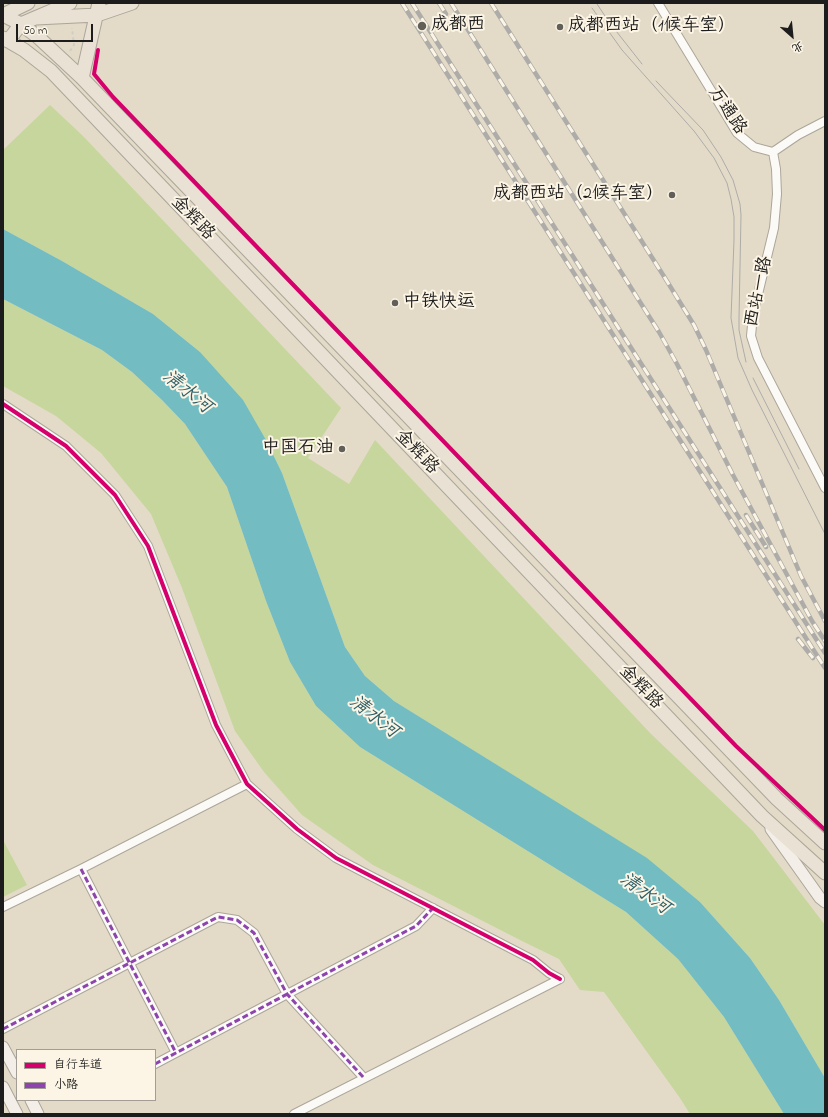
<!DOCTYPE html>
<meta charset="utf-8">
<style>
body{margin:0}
#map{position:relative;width:828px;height:1117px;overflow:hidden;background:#e3dbc8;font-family:"Indie Flower","LXGW WenKai TC",sans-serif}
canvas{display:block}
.frame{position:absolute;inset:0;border:4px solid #1c1c1c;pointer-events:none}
.legend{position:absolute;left:16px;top:1049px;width:140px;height:52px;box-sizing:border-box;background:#fcf5e5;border:1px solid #a29e95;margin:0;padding:5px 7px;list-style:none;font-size:12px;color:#1c1c1c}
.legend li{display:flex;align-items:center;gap:8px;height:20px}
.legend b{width:20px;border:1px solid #a29e95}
.north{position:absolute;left:772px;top:16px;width:40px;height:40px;-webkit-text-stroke:3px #fcf5e5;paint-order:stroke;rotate:153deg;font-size:11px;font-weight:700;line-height:16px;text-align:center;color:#1c1c1c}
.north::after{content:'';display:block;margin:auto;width:14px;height:18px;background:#1c1c1c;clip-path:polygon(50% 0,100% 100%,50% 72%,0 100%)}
.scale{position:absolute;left:16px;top:24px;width:77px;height:18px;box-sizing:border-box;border:2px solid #1c1c1c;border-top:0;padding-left:5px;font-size:12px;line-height:14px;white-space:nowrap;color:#1c1c1c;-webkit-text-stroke:3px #fcf5e5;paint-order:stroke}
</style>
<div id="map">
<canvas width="828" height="1117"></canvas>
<div class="frame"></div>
<ul class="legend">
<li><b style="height:5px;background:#d6006c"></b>自行车道</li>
<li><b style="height:5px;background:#8e44ad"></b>小路</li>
</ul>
<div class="north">北</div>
<div class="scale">50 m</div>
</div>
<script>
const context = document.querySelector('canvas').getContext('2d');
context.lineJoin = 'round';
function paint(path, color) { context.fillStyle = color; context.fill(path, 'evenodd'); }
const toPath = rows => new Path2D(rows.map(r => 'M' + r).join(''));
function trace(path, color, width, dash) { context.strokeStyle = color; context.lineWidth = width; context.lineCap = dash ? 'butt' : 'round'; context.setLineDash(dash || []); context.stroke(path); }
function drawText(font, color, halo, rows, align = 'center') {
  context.font = font + ' "Indie Flower","LXGW WenKai TC",sans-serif'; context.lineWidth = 4; context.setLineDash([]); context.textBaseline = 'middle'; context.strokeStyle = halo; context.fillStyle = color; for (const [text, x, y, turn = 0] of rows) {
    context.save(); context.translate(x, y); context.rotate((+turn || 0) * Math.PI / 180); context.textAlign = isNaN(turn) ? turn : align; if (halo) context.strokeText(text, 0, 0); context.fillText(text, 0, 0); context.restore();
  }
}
paint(toPath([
 [50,105,83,136,341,408,308,458,349,484,375,440,651,734,753,831,825,925,825,1078,779,1000,750,958,700,902,646,858,394,701,365,676,345,647,282,473,266,440,200,352,153,314,62,261,3,229,3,150],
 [3,299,102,350,132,372,162,400,185,424,227,487,266,601,290,662,316,706,360,747,626,912,678,959,724,1017,784,1114,690,1114,680,1098,604,992,580,990,559,959,524,942,373,865,302,815,264,772,235,731,182,588,151,514,101,453,56,416,3,386],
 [3,840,27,885,3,897]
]), '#c6d69d');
paint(toPath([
 [3,229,62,261,153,314,200,352,243,400,266,440,282,473,345,647,365,676,394,701,647,858,700,902,750,958,779,1000,825,1078,825,1114,784,1114,724,1017,678,959,626,912,360,747,316,706,290,662,266,601,227,487,185,424,162,400,132,372,102,350,3,299]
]), '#72bcc2');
const street = toPath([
 [658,3,737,133,754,147,773,152],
 [773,152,776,169,777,194,774,228,753,315,751,336,758,358,825,488],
 [773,152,798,135,825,121],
 [3,404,66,446,115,495,148,546,216,725,247,784,297,829,336,858,533,960,549,973,560,979],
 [81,869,176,1053],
 [3,907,81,869,247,784],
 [3,1029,218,917,237,920,254,933,287,994,364,1078],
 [155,1064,416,926,433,908],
 [294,1114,560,979]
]);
const secondary = toPath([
 [771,829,820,898,825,902],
 [3,1047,17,1073],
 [3,1087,17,1114],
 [31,1100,38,1114]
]);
const primary = toPath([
 [3,15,21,24,38,37,82,78,777,799,825,843],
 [3,15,28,3],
 [36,18,97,15,132,3],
 [3,38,24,50,51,71,762,816,825,873],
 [8,41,21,24,70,3],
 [82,78,99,3]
]);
trace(street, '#aba69a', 10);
trace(secondary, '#aba69a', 13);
trace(primary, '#aba69a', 15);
trace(toPath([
 [70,51,74,45,72,28]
]), '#cfcdc7', 2, [3, 3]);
trace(street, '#fbfaf7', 8);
trace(secondary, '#f3efe8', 11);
trace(primary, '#e8e1d4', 13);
trace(toPath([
 [597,4,609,22,642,64],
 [592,8,622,50,694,131,714,158,727,183,731,199,734,217,734,240,731,318,738,358,752,390,825,534],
 [656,81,703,130,721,157,733,180,740,204,741,215,739,318,739,330,746,362],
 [753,378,799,469]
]), '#adaca9', 1);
const rail = toPath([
 [402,3,825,668],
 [412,3,825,653],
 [439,3,446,14],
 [451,3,659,332,677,364,733,475,812,621,825,641],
 [491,3,665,278,694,325,706,350,801,576,825,621],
 [746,515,766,547],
 [798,639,813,658]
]);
trace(rail, '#adaca9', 4.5);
trace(rail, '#fcf5e5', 3, [9]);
trace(toPath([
 [81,869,176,1053],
 [3,1029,218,917,237,920,254,933,287,994,364,1078],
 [155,1064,416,926,433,908]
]), '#8e44ad', 3, [6, 3]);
trace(toPath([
 [98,50,94,74,113,97,736,746,825,830],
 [3,404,66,446,115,495,148,546,216,725,247,784,297,829,336,858,533,960,549,973,560,979]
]), '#d6006c', 4);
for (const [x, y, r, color] of [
 [422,26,5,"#625f58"],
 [560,27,4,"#625f58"],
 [672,195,4,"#625f58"],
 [395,303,4,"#625f58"],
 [342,449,4,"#625f58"]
]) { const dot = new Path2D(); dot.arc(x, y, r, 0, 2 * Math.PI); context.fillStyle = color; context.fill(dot); trace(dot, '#fcf5e5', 1.5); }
drawText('18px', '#1c1c1c', '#fcf5e5', [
 ["成都西",431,26],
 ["成都西站（1候车室）",568,27],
 ["成都西站（2候车室）",664,195,"right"],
 ["中铁快运",403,303],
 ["中国石油",334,449,"right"]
], 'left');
drawText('18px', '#1c1c1c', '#fcf5e5', [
 ["万通路",726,111,56],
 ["金辉路",192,219,46],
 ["西站一路",760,292,-78],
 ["金辉路",416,453,46],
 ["金辉路",640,688,46]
]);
drawText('italic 19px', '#2d5e66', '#fcf5e5', [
 ["清水河",186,393,39],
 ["清水河",373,718,38],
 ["清水河",644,895,36]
]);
</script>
